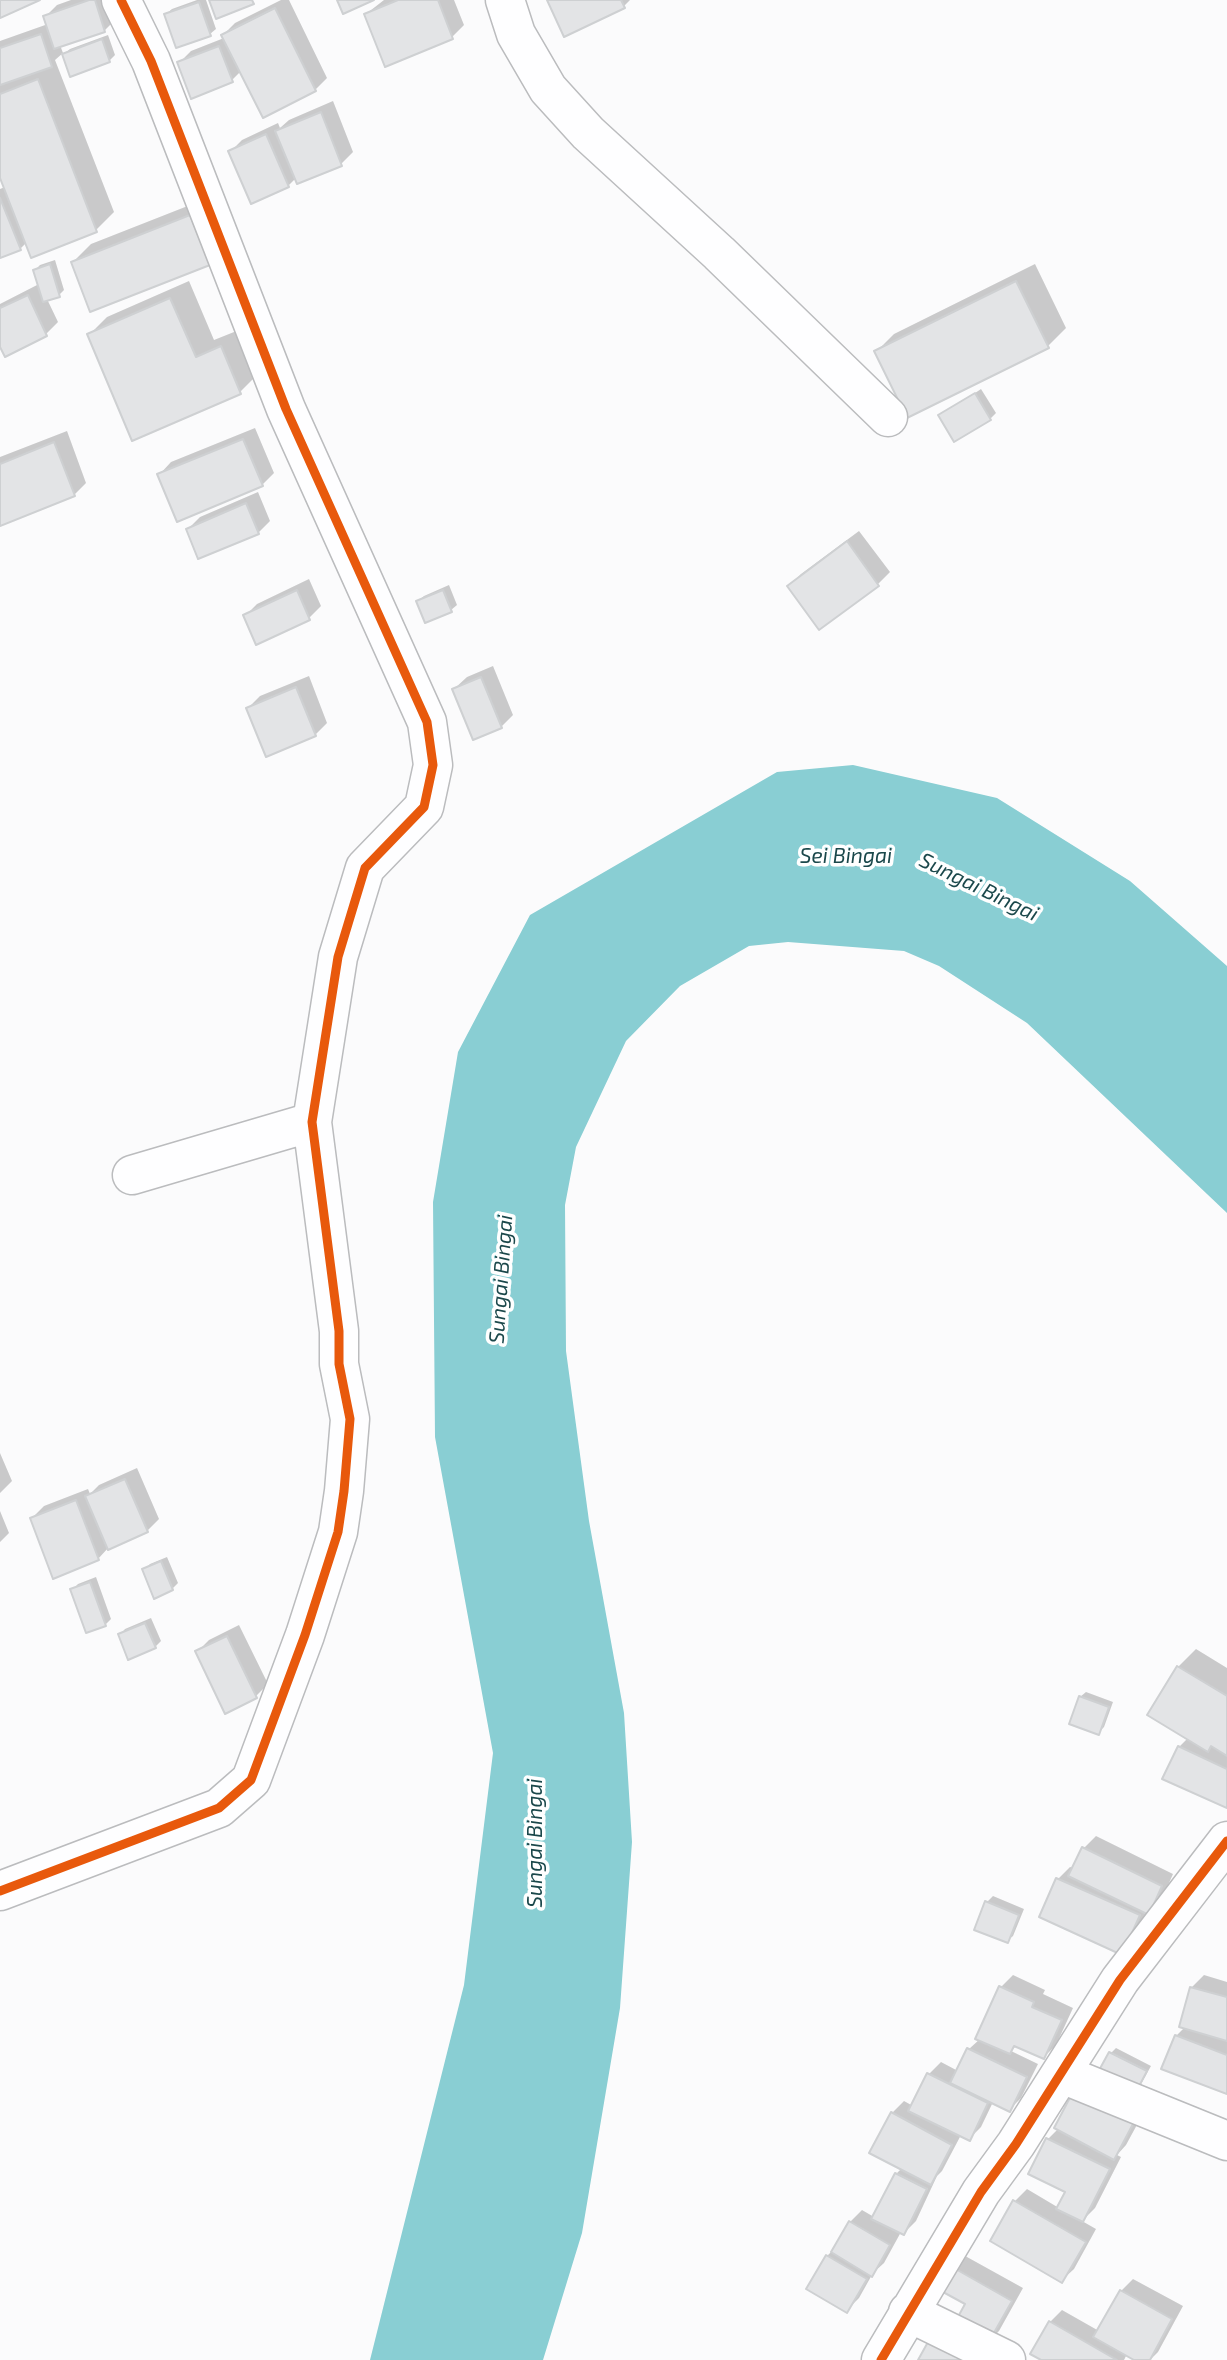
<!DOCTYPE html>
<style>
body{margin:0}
canvas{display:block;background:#fbfbfc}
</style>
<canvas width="1227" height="2360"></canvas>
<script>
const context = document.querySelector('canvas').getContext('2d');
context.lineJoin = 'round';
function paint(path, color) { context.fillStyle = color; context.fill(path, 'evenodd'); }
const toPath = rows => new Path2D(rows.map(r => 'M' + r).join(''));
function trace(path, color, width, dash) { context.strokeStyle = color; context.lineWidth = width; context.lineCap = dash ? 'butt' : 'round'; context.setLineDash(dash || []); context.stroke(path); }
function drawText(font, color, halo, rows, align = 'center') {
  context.font = font + ' "Exo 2",sans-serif'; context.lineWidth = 7; context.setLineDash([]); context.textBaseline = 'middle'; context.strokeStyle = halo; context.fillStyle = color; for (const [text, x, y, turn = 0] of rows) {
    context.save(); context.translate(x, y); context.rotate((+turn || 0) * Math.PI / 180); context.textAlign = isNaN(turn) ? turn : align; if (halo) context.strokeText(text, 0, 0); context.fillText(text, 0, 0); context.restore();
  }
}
paint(toPath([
 [853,765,997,798,1130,881,1227,966,1227,1213,1027,1023,939,966,904,951,788,942,749,946,680,986,626,1041,576,1147,565,1205,566,1351,589,1521,624,1713,632,1842,620,2008,582,2233,543,2360,370,2360,464,1985,493,1753,435,1437,433,1202,458,1052,530,915,777,772]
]), '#89ced3');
paint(toPath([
 [71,0,110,0,117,18,105,30,60,45,63,53,55,60,114,212,96,230,27,242,20,249,0,256,0,189,5,187,0,173,0,41,48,24,45,17,57,5],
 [197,0,206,0,216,29,210,34,166,14,172,9],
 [281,0,289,0,327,78,315,90,241,71,232,80,179,63,191,51,224,38,223,35,235,23],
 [384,0,454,0,464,25,452,37,366,14],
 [549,0,630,0,624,6],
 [108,35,115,55,109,61,64,54,70,49],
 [333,101,353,152,341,164,296,178,288,186,230,152,242,140,278,123,280,128,289,120],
 [208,198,209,263,73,262,91,244],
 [55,260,64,290,59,295,47,299,58,322,46,334,5,354,0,343,0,304,39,284,35,270,40,265],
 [1035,264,1066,328,1048,346,876,352,894,334],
 [189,281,214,340,239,330,258,374,240,392,133,438,89,335,107,317],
 [981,389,996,413,990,419,941,416],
 [255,428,274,473,262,485,159,475,171,462],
 [67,431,86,483,74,495,0,524,0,457],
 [258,492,270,521,258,533,188,529,200,517],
 [859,531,890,572,878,584,789,586,801,574],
 [309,579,321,606,309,618,257,643,245,616,257,604],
 [449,585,457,605,451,610,418,601,424,596],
 [493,666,513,715,501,727,454,689,467,677],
 [309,676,327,723,315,735,248,708,260,696],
 [0,1453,12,1481,0,1493],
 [137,1468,159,1519,147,1531,109,1547,98,1559,32,1518,44,1506,88,1489,90,1494,99,1485],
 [0,1511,9,1533,0,1542],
 [167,1557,178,1583,172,1589,144,1570,150,1564],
 [96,1577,111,1619,105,1625,72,1590,78,1584],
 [151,1618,161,1641,155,1647,120,1635,125,1629],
 [239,1625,268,1684,256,1696,197,1652,209,1640],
 [1196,1649,1227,1668,1227,1806,1179,1747,1188,1738,1178,1667],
 [1086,1692,1113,1702,1104,1727,1098,1733,1080,1697],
 [1096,1836,1173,1874,1161,1901,1146,1912,1134,1941,1041,1916,1058,1879,1070,1867,1074,1868,1084,1848],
 [993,1896,1024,1909,1013,1936,1007,1941,987,1902],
 [1013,1975,1045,1990,1043,1994,1073,2008,1056,2045,1044,2057,1017,2045,1011,2051,1038,2064,1021,2098,1009,2110,993,2102,981,2127,969,2139,961,2135,942,2171,937,2176,916,2221,904,2233,901,2232,884,2263,873,2273,859,2298,847,2310,827,2256,836,2247,850,2222,862,2210,874,2217,896,2174,902,2168,892,2113,904,2101,913,2106,929,2074,941,2062,958,2071,969,2049,980,2039,1001,1987],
 [1204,1975,1227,1982,1227,2092,1176,2036,1185,2027,1181,2026,1192,1987],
 [1116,2048,1151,2066,1140,2086,1110,2054],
 [1145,2110,1126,2145,1117,2155,1121,2157,1095,2208,1082,2221,1096,2229,1074,2269,1061,2281,1015,2201,1027,2189,1059,2208,1067,2191,1048,2139,1059,2128],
 [958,2252,1023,2288,999,2331,985,2345,920,2360,955,2327,968,2304,934,2285],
 [1133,2279,1183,2306,1158,2352,1150,2360,1138,2360,1127,2354,1124,2360,1045,2360,1050,2322,1062,2310,1099,2331,1121,2291]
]), '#0003');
const building = toPath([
 [0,0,40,0,0,18,0,0],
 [89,0,95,0,105,32,54,49,43,16,89,0],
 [209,0,252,0,254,4,216,19,209,0],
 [337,0,374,0,343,14,337,0],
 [398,0,438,0,453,39,385,67,364,14,398,0],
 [547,0,621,0,625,8,564,37,547,0],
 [199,2,211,36,176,48,164,14,199,2],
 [275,8,316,91,263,118,221,35,275,8],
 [41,34,52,67,0,85,0,48,41,34],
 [102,39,110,62,70,77,62,54,102,39],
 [219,46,233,82,191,99,177,62,219,46],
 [38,79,97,232,31,258,0,178,0,94,38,79],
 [321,112,342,166,297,184,275,131,321,112],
 [266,134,289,187,251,204,228,151,266,134],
 [0,198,21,250,0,258,0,198],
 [190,215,210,265,90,312,71,262,190,215],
 [50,264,60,297,43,302,33,270,50,264],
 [1016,281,1049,348,907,418,874,351,1016,281],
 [28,295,47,336,5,357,0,347,0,308,28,295],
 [170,298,196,357,221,346,241,394,132,441,87,334,170,298],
 [975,393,991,420,954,442,938,415,975,393],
 [243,439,263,486,177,522,157,474,243,439],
 [54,442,75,496,0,526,0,464,54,442],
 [246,503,259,534,198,559,186,529,246,503],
 [847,541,879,586,819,630,787,586,847,541],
 [297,590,310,620,256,645,243,615,297,590],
 [443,590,452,612,425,623,416,601,443,590],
 [481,677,502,728,473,740,452,689,481,677],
 [296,687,316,736,266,757,246,708,296,687],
 [125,1479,148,1532,108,1550,85,1496,125,1479],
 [76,1500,99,1560,53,1579,30,1518,76,1500],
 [161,1561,173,1590,154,1599,142,1569,161,1561],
 [90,1582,106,1626,86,1633,70,1589,90,1582],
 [145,1623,156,1648,128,1660,118,1634,145,1623],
 [227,1636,257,1698,225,1714,195,1651,227,1636],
 [1177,1666,1227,1696,1227,1756,1211,1746,1208,1752,1147,1715,1177,1666],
 [1079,1696,1109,1707,1099,1735,1069,1724,1079,1696],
 [1178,1746,1227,1769,1227,1808,1162,1779,1178,1746],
 [1082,1847,1162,1886,1149,1915,1068,1876,1082,1847],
 [1056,1878,1140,1915,1122,1955,1039,1917,1056,1878],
 [985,1901,1019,1915,1008,1943,974,1930,985,1901],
 [999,1986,1034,2002,1032,2007,1062,2020,1044,2059,1014,2046,1010,2054,975,2039,999,1986],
 [1190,1987,1227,1997,1227,2041,1179,2027,1190,1987],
 [1175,2035,1227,2055,1227,2094,1161,2069,1175,2035],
 [967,2048,1027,2077,1010,2112,950,2083,967,2048],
 [1109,2052,1147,2071,1135,2094,1097,2074,1109,2052],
 [927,2073,988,2103,970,2141,908,2111,927,2073],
 [1074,2090,1134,2122,1114,2160,1054,2128,1074,2090],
 [891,2112,952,2145,931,2185,869,2153,891,2112],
 [1046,2138,1110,2169,1083,2222,1056,2209,1065,2192,1028,2174,1046,2138],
 [895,2173,927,2189,904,2235,871,2219,895,2173],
 [1013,2200,1086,2242,1062,2283,990,2241,1013,2200],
 [849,2221,890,2245,872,2277,831,2252,849,2221],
 [826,2255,867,2279,847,2313,806,2289,826,2255],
 [945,2263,1012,2301,987,2345,953,2326,965,2304,932,2286,945,2263],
 [1120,2290,1172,2319,1150,2360,1134,2360,1093,2337,1120,2290],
 [1049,2321,1117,2360,1041,2360,1030,2354,1049,2321],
 [933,2333,980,2360,918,2360,933,2333]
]);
paint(building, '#e3e4e6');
trace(building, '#ced0d2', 2);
const minor = toPath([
 [505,0,516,34,548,89,588,133,719,253,888,417],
 [132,1175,312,1122],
 [0,1891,219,1808,251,1780,305,1635,338,1532,344,1491,350,1419,339,1364,339,1331,312,1122,338,957,365,868,424,807,433,765,427,722,286,409,151,61,121,0],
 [1062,2074,1227,2141],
 [908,2312,1006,2360],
 [881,2360,981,2192,1016,2144,1120,1980,1227,1841]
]);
trace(minor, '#bbbcbe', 41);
trace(minor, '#fefeff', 38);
trace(toPath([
 [0,1891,219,1808,251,1780,305,1635,338,1532,344,1491,350,1419,339,1364,339,1331,312,1122,338,957,365,868,424,807,433,765,427,722,286,409,151,61,121,0],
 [881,2360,981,2192,1016,2144,1120,1980,1227,1841]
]), '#e8590c', 9);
drawText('italic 21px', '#1b484b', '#fff', [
 ["Sei Bingai",846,856],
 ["Sungai Bingai",979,887,26],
 ["Sungai Bingai",501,1279,-86],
 ["Sungai Bingai",535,1843,-90]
]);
</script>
